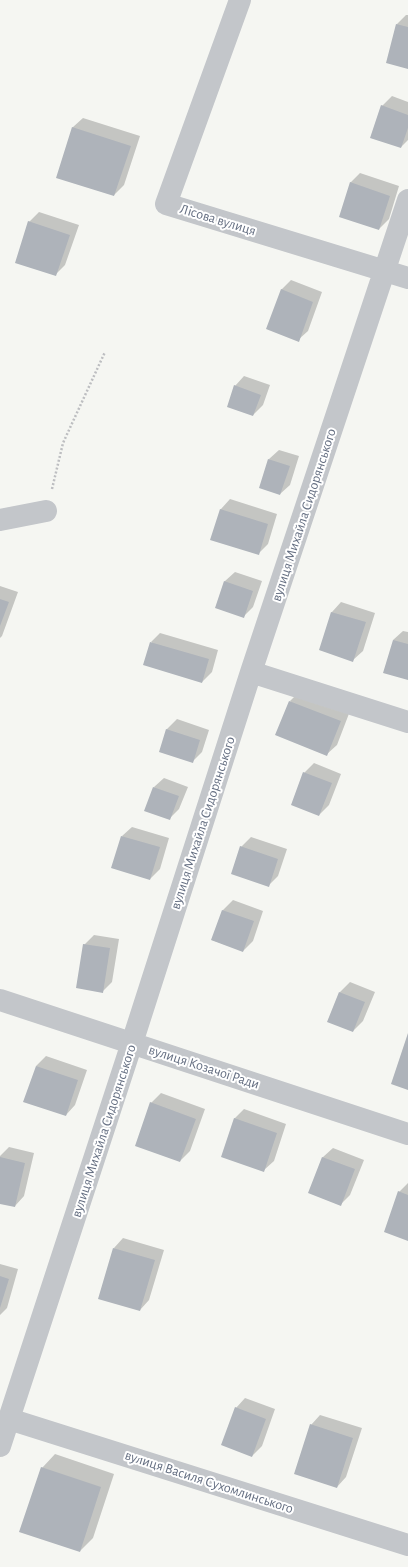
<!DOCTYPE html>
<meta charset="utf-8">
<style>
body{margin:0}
canvas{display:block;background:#f5f6f2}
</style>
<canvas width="408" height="1567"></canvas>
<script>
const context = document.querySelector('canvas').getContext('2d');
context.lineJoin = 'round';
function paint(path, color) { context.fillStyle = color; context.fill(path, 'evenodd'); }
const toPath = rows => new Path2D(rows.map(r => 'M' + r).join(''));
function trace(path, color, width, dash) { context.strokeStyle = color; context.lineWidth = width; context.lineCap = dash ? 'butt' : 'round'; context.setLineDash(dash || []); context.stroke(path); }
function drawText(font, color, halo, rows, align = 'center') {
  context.font = font + ' "Alegreya Sans",sans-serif'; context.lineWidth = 4; context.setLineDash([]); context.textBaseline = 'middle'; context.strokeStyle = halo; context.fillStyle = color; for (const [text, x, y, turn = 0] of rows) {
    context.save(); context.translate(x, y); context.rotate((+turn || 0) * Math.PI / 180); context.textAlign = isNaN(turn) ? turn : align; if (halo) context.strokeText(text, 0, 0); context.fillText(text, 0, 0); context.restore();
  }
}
paint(toPath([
 [406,15,408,15,408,68,397,24],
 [392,96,408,102,408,140,401,147,382,106],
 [83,118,140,136,124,185,114,195,58,177,73,127],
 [360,173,399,186,389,219,379,229,350,183],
 [39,212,79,225,65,265,55,275,29,222],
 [291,280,322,292,308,331,298,340,281,290],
 [244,376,270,385,263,405,253,415,235,386],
 [279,450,299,456,290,485,280,494,269,459],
 [230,499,277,514,268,544,259,553,211,539,221,509],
 [235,572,262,581,253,607,243,617,216,607,225,581],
 [0,586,18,592,2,636,0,638],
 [341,602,375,613,363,651,353,660,320,650,332,612],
 [403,631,408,632,408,679,393,640],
 [160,633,218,650,212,672,202,682,151,642],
 [299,692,350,711,337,745,327,754,290,701],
 [177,719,209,730,202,752,192,762,160,751,167,729],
 [314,763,341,774,329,805,319,815,304,773],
 [164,778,188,787,179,809,169,819,154,787],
 [132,827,169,838,160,869,150,879,122,836],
 [251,837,287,849,278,876,268,886,241,847],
 [233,900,263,911,253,941,243,951,212,940,223,910],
 [94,935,119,939,112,982,102,992,84,945],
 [350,982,375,992,363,1021,353,1031,329,1021,340,992],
 [46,1056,87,1070,75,1105,66,1115,36,1066],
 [161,1093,205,1109,190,1151,180,1161,151,1103],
 [244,1109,286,1124,274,1161,264,1170,234,1119],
 [9,1147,34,1153,24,1196,15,1206,0,1203,0,1156],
 [333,1148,364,1160,350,1195,340,1205,310,1193,323,1157],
 [408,1183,408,1240,399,1192],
 [123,1238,164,1250,149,1300,140,1310,114,1248],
 [0,1264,18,1269,7,1308,0,1315],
 [245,1398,275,1409,262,1446,252,1456,236,1408],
 [320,1415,362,1428,346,1477,337,1487,311,1425],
 [55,1454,114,1474,93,1538,80,1551,42,1468]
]), '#0003');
paint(toPath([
 [396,24,408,27,408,69,386,63],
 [381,105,408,115,408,128,401,148,370,138],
 [72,127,131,146,114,196,56,178],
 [350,182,390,196,379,230,339,217],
 [28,221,70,235,56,276,15,263],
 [281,289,313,302,299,342,266,329],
 [234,385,261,395,253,416,227,407],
 [268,459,290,466,280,495,259,488],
 [220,509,268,524,259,555,210,540],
 [224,581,253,591,244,618,215,608],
 [0,599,9,602,0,626],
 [331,612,366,622,353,662,319,650],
 [393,640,408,644,408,680,383,673],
 [150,642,209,659,202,683,143,665],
 [289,701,341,721,327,756,275,735],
 [166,729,200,740,193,763,159,752],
 [303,772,332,783,319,816,291,805],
 [153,787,179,796,170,820,144,811],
 [121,836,160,847,150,880,111,868],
 [240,846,278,859,269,887,231,874],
 [222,910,254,921,243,952,211,940],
 [83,944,110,948,103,993,76,988],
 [339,992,365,1002,353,1032,327,1022],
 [408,1033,408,1090,391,1084],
 [36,1066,78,1080,66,1116,23,1102],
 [150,1102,196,1119,180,1162,135,1146],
 [234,1118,277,1133,264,1172,221,1157],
 [0,1157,25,1163,15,1207,0,1204],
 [322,1157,355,1169,341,1206,308,1193],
 [398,1191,408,1195,408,1241,384,1232],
 [113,1248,155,1260,140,1311,98,1299],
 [0,1276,9,1279,0,1308],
 [235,1407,266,1419,252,1457,221,1445],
 [310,1424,353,1438,337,1488,294,1474],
 [41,1467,101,1487,80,1552,19,1532]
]), '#aeb3ba');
trace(toPath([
 [52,489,63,443,105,352]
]), '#bdbec1', 2.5, [2, 2]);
trace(toPath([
 [240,0,166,204,408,278],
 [0,520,46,511],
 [251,672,408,722],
 [0,1000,408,1134],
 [9,1419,408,1545],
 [0,1446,132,1043,251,672,408,200]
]), '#c3c6ca', 22);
drawText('14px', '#656f82', '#fff', [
 ["Лісова вулиця",218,220,17],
 ["вулиця Михайла Сидорянського",304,515,-72],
 ["вулиця Михайла Сидорянського",203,823,-72],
 ["вулиця Козачої Ради",204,1067,18],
 ["вулиця Михайла Сидорянського",104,1131,-72],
 ["вулиця Василя Сухомлинського",209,1482,18]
]);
</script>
